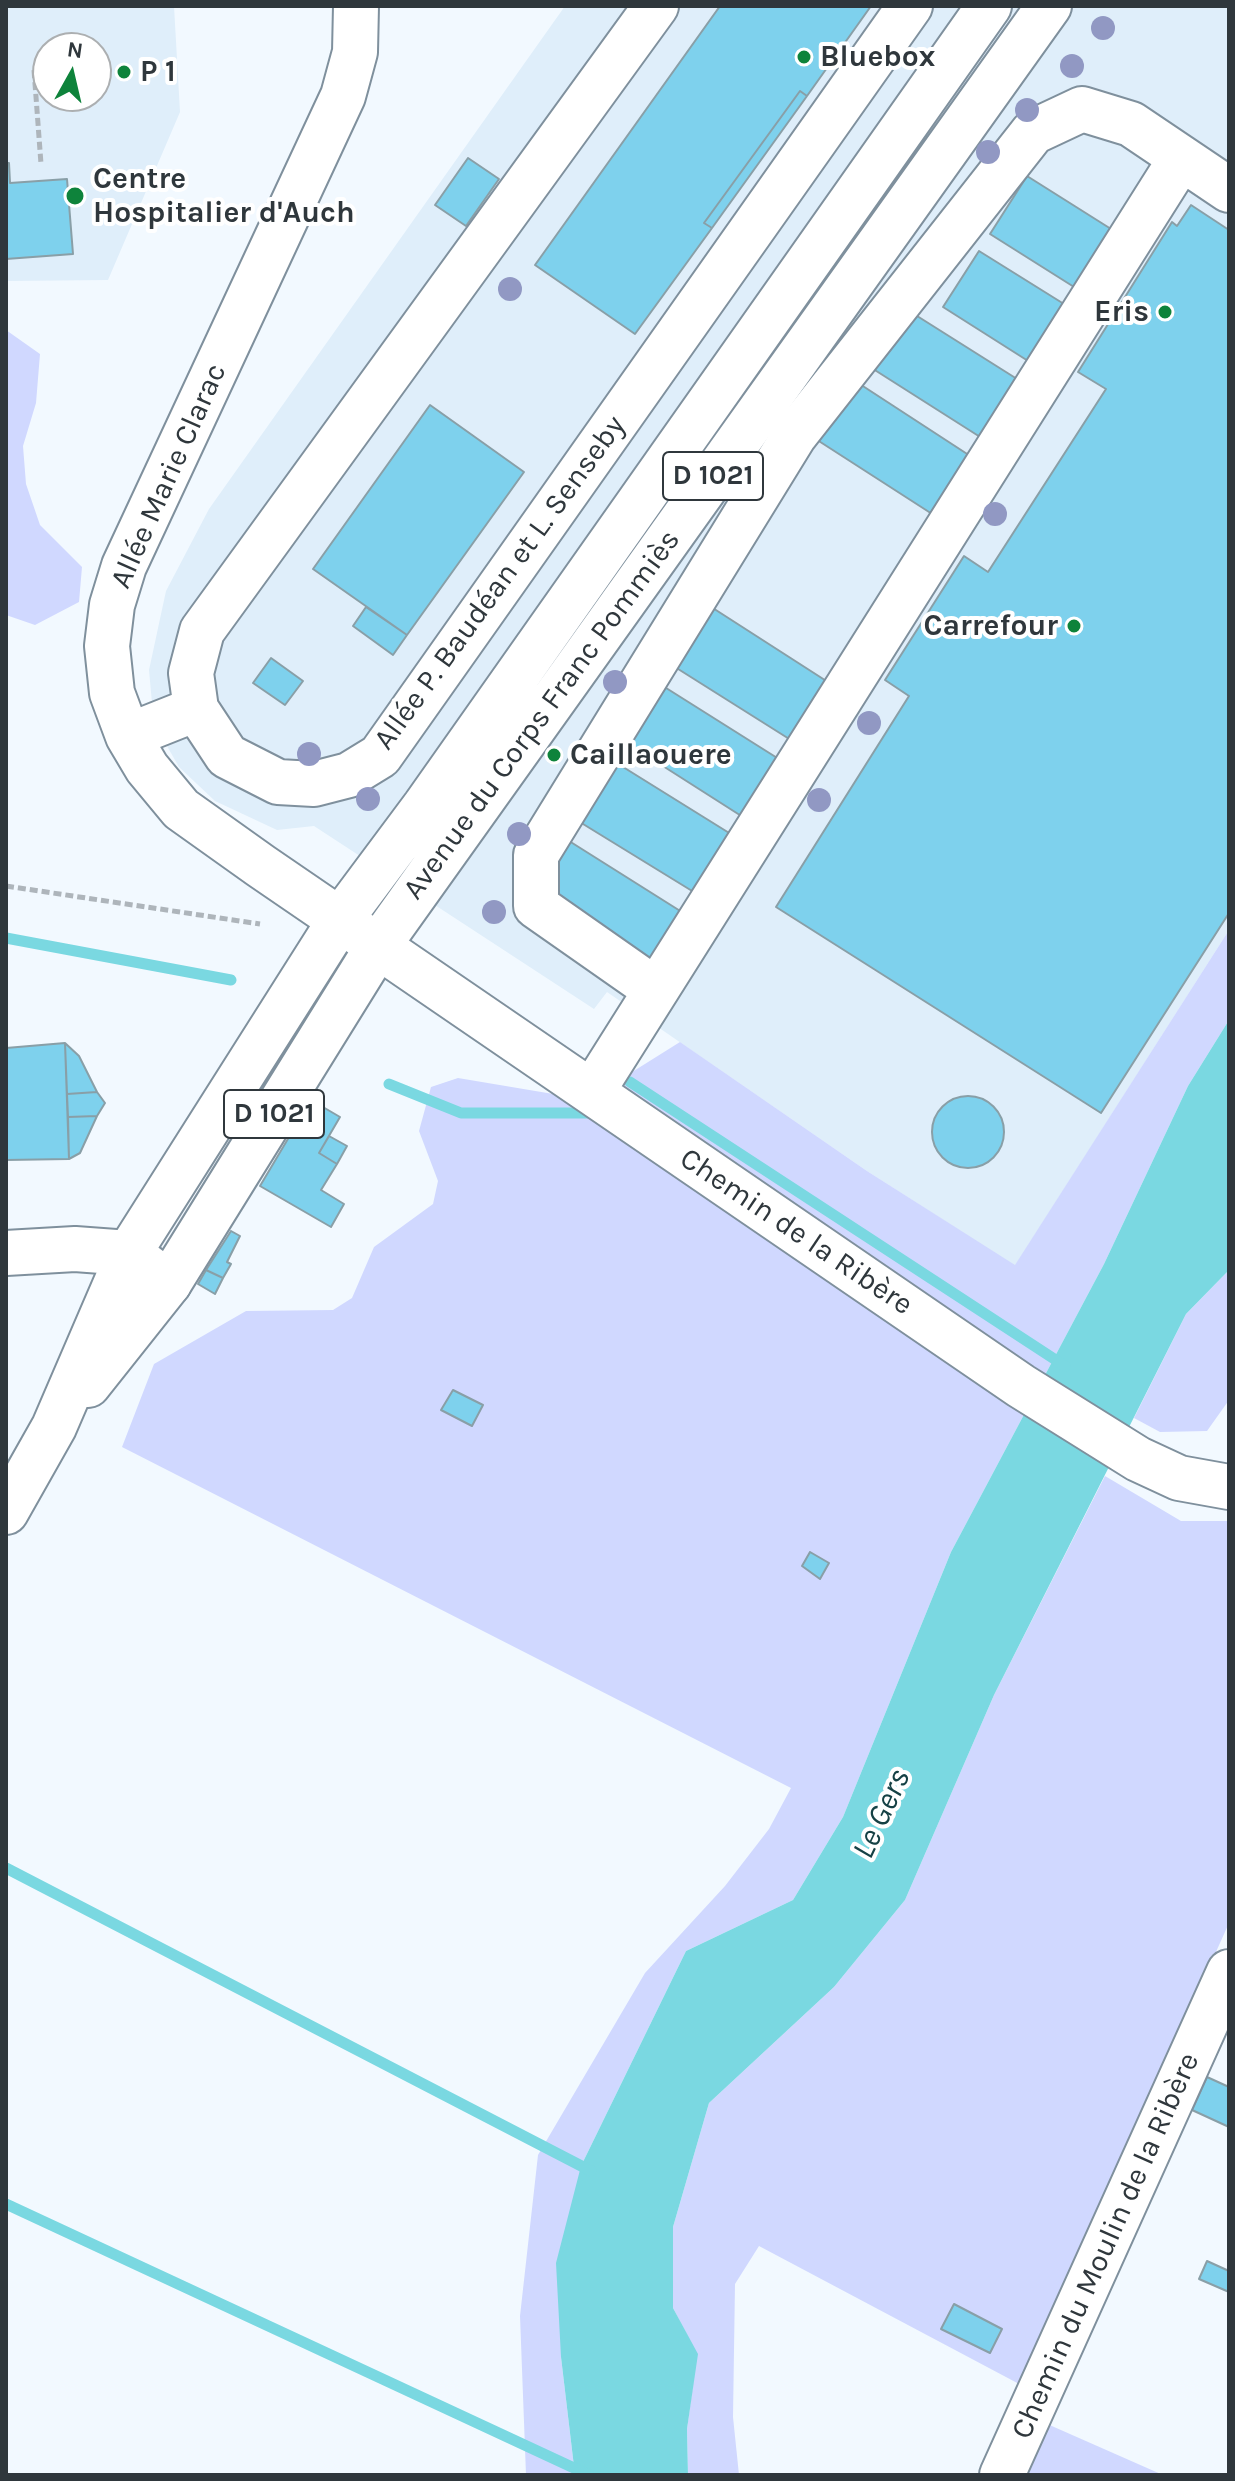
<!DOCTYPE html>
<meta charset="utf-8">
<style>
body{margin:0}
#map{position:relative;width:1235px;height:2481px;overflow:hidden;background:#f2f9ff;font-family:Karla,sans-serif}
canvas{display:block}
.frame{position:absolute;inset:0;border:8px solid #2f373c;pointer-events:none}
.north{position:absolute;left:32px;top:32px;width:80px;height:80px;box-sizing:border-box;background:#fff;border:2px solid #acafb1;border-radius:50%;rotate:8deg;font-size:22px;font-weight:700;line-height:32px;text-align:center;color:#2f373c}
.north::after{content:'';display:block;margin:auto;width:28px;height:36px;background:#0e833b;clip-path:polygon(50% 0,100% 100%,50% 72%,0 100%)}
</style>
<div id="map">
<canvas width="1235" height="2481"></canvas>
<div class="frame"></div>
<div class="north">N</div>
</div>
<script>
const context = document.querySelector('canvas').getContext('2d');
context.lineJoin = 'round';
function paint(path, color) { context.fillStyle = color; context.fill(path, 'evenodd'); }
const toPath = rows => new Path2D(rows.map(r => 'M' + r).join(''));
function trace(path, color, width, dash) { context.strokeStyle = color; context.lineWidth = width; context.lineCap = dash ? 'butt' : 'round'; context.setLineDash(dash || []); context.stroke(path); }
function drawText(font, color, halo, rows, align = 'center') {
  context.font = font + ' Karla,sans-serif'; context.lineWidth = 8; context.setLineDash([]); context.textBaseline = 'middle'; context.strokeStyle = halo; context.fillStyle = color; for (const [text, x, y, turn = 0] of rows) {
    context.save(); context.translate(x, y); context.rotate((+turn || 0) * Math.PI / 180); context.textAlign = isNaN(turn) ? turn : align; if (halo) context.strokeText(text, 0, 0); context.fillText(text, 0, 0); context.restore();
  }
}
paint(toPath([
 [6,6,174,6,180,112,108,280,6,281],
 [48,48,96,48,96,96,48,96],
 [565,6,1229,6,1229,930,1015,1266,867,1171,607,992,594,1009,314,826,277,830,215,801,179,767,163,739,152,703,149,670,166,591,209,509]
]), '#dfeefa');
paint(toPath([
 [6,330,40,354,36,403,23,446,26,484,40,525,82,567,79,602,35,625,6,615],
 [1229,930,1229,1020,1188,1086,1104,1264,951,1552,843,1817,793,1900,686,1951,581,2166,561,2357,575,2475,526,2475,520,2316,538,2155,645,1973,725,1886,769,1829,791,1788,122,1447,154,1364,246,1311,333,1310,352,1298,374,1247,433,1204,438,1181,419,1131,431,1087,458,1078,577,1098,613,1084,680,1042,867,1171,1015,1265],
 [1229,1270,1229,1400,1207,1431,1160,1432,1134,1418,1186,1314],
 [1105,1476,1181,1521,1229,1521,1229,1923,1021,2385,759,2246,735,2284,733,2417,739,2475,688,2475,687,2429,697,2354,673,2308,673,2227,709,2103,834,1987,905,1900,994,1695],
 [1045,2423,1163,2475,1020,2475]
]), '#d0d8ff');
paint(toPath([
 [1229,1020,1229,1270,1186,1314,994,1695,905,1900,834,1987,709,2103,673,2227,673,2308,698,2354,687,2429,688,2475,575,2475,561,2357,556,2263,581,2166,686,1951,793,1900,843,1817,951,1552,1104,1264,1188,1086]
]), '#7ad8e1');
trace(toPath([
 [6,938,231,980],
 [630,1082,1065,1366],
 [389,1084,461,1113,598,1113],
 [6,1868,591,2171],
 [6,2204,589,2475]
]), '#7ad8e1', 11);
const building = toPath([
 [720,6,871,6,807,96,800,91,704,223,712,228,635,334,535,265,720,6],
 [800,91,807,96,712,228,704,223,800,91],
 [468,158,499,179,466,226,435,205,468,158],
 [6,163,9,163,10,183,67,179,73,254,6,259,6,163],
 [1027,176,1119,234,1082,292,990,234,1027,176],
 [1191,205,1229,230,1229,913,1101,1113,776,907,909,696,885,680,964,556,988,572,1106,389,1078,372,1172,222,1177,226,1191,205],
 [979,251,1072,309,1036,366,943,307,979,251],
 [906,309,1025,384,988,442,870,367,906,309],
 [849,377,981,463,943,521,811,436,849,377],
 [430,405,524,472,407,635,313,569,430,405],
 [705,603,831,684,794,742,667,662,705,603],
 [366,607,407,635,393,655,353,626,366,607],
 [271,658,303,681,285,705,253,683,271,658],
 [655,681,782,761,746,819,619,738,655,681],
 [607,757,734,836,697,894,570,816,607,757],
 [558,834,685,914,648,972,522,892,558,834],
 [65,1043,79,1056,97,1092,67,1094,65,1043],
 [65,1043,69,1159,6,1160,6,1048,65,1043],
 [97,1092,105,1103,97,1116,68,1117,67,1094,97,1092],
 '932 1132a36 36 0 1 1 72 0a36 36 0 1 1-72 0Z',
 [311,1100,340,1117,319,1153,337,1164,321,1190,344,1204,331,1227,260,1186,311,1100],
 [97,1116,80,1153,69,1159,68,1117,97,1116],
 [329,1136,347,1146,337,1164,319,1153,329,1136],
 [231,1231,240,1236,227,1262,231,1264,223,1278,206,1270,231,1231],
 [206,1270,223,1278,215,1294,198,1284,206,1270],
 [453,1390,483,1405,472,1426,441,1410,453,1390],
 [810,1552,829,1563,820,1579,802,1566,810,1552],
 [1207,2077,1229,2087,1229,2127,1192,2110,1207,2077],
 [1207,2261,1229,2271,1229,2292,1199,2279,1207,2261],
 [954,2304,1002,2329,990,2353,941,2329,954,2304]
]);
paint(building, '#7ed1ed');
trace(building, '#899fa7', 2);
const minor = toPath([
 [356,6,355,52,343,96,124,566,112,605,107,646,112,693,128,736,147,768,181,809,261,866,1021,1386,1138,1459,1179,1478,1229,1487],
 [656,6,202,631,191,673,196,709,227,756,278,782,314,784,349,775,380,756,910,6],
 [128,736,196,709],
 [656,990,536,906,536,855,794,436,1033,132,1082,109,1131,124,1229,190],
 [592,1092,1180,160],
 [6,1253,75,1249,129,1253,169,1283],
 [1002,2475,1229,1972]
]);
const major = toPath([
 [88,1385,169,1283,378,946,1049,6],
 [6,1512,54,1427,129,1253,340,920,425,806,989,6]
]);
trace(minor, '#7f909d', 48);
trace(major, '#7f909d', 48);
trace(toPath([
 [34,70,41,164],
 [6,886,260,924]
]), '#aeb5bb', 5, [8, 4]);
trace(minor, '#fff', 44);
trace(major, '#fff', 44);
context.fillStyle = '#9198c3';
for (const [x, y] of [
 [1103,28],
 [1072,66],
 [1027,110],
 [988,152],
 [510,289],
 [995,514],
 [615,682],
 [869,723],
 [309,754],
 [368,799],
 [819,800],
 [519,834],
 [494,912]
]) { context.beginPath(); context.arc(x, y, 12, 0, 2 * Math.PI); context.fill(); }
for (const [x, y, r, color] of [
 [804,57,8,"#0e833b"],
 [124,72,8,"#0e833b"],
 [75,196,10,"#0e833b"],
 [1165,312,8,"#0e833b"],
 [1074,626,8,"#0e833b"],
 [554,755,8,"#0e833b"]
]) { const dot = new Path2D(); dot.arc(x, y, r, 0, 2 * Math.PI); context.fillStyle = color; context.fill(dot); trace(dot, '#fff', 3); }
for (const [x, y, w] of [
 [713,476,100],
 [274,1114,100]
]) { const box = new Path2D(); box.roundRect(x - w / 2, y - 24, w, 48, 6); context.fillStyle = '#fff'; context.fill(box); trace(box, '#2f373c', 2); }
drawText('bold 28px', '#2f373c', null, [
 ["D 1021",713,476],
 ["D 1021",274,1114]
]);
drawText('bold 30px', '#2f373c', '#fff', [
 ["Bluebox",820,57],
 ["P 1",140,72],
 ["Centre",93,179],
 ["Hospitalier d'Auch",93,213],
 ["Eris",1149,312,"right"],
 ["Carrefour",1058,626,"right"],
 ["Caillaouere",570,755]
], 'left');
drawText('30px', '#2f373c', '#fff', [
 ["Allée Marie Clarac",169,476,-66],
 ["Allée P. Baudéan et L. Senseby",500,583,-54],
 ["Avenue du Corps Franc Pommiès",542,715,-54],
 ["Chemin de la Ribère",796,1232,34],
 ["Chemin du Moulin de la Ribère",1106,2246,-66]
]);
drawText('italic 32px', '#154145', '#fff', [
 ["Le Gers",882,1814,-65]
]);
</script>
